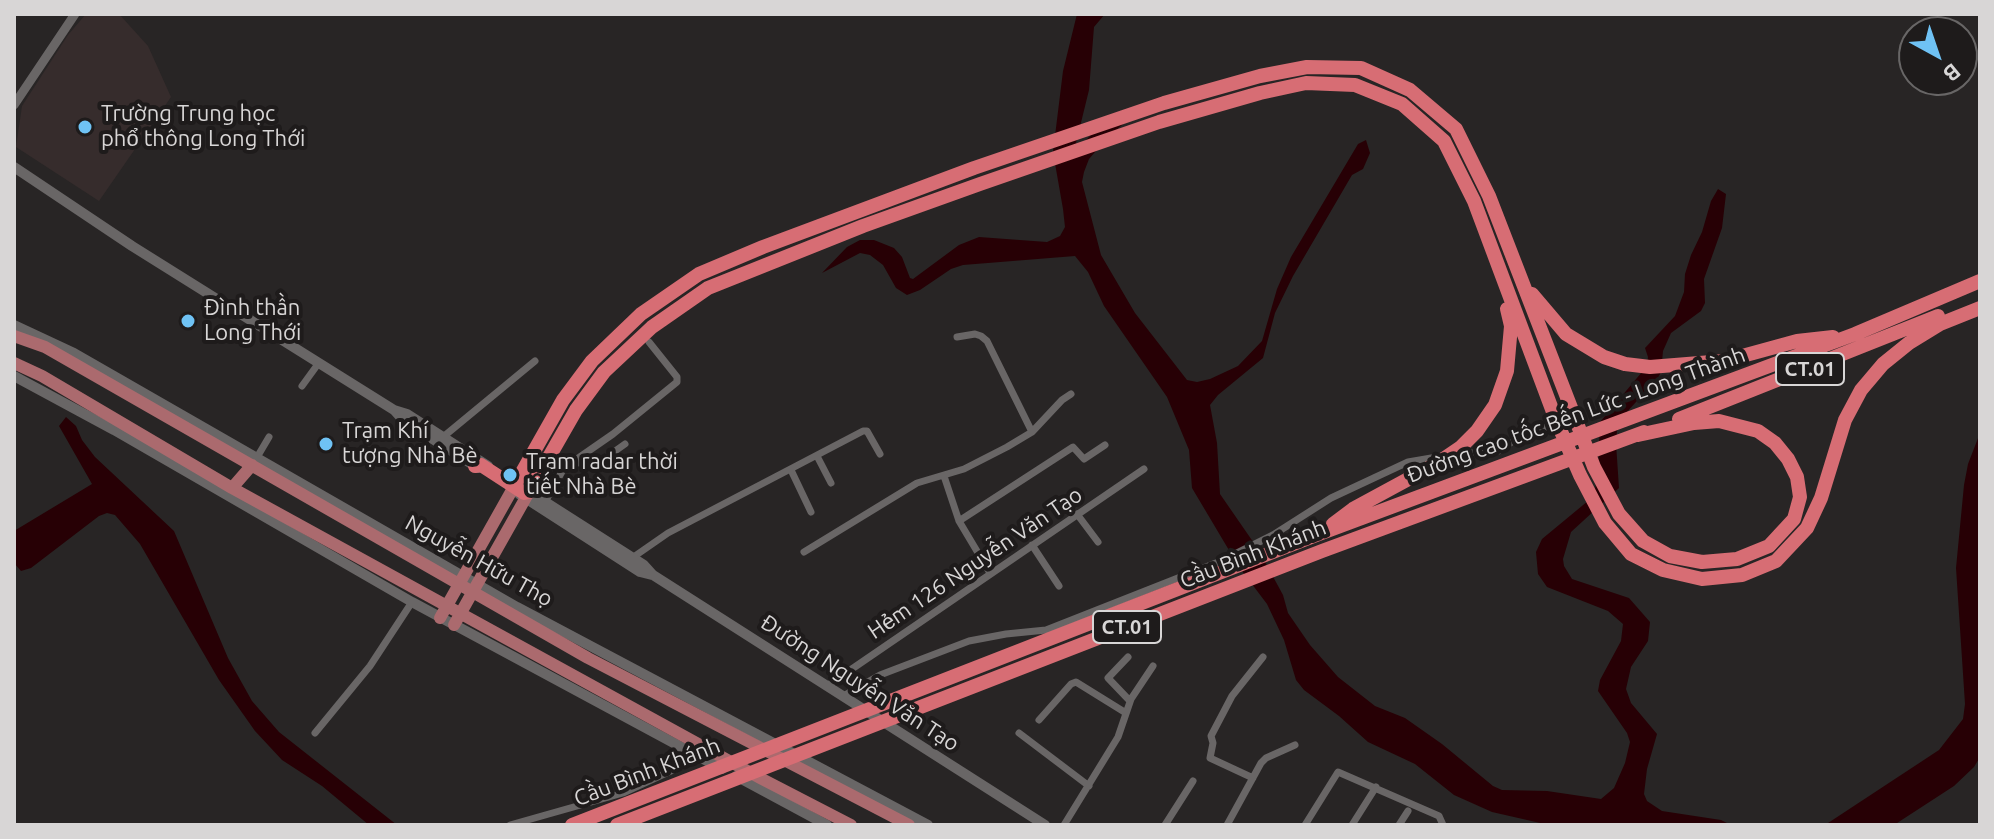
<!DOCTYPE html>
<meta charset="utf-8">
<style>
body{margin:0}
#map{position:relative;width:1994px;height:839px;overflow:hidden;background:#282525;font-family:Ubuntu,sans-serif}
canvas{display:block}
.frame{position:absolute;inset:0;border:16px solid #d8d6d6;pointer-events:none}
.north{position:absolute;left:1898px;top:16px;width:80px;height:80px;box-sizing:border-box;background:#1e1b1b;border:2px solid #686666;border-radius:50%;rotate:140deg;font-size:22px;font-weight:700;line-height:32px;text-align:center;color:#d8d6d6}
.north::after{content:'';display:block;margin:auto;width:28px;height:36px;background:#6fc2f4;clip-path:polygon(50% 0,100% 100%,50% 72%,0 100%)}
</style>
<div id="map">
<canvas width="1994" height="839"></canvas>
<div class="frame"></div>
<div class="north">B</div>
</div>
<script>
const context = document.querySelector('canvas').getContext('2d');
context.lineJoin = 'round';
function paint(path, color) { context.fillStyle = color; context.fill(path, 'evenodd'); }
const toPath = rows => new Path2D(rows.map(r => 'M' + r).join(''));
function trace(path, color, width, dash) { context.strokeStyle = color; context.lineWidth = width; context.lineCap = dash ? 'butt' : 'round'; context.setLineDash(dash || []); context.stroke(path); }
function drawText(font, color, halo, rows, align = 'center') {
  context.font = font + ' Ubuntu,sans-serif'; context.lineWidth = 8; context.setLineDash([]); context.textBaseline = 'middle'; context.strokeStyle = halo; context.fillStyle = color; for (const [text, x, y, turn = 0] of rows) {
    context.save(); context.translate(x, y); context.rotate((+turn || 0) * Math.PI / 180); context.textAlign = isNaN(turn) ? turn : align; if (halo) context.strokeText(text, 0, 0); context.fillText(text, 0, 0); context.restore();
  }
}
paint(toPath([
 [86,14,119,14,148,46,171,97,99,201,16,147,22,106,68,35]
]), '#362c2c');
paint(toPath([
 [1077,14,1105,14,1094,27,1089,90,1076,143,1079,146,1084,142,1098,128,1130,118,1108,137,1089,159,1084,172,1082,182,1101,255,1135,313,1187,380,1197,382,1210,379,1238,366,1262,341,1277,289,1291,257,1358,144,1366,140,1370,153,1363,169,1352,175,1293,276,1275,313,1263,358,1218,395,1210,405,1217,443,1220,494,1258,549,1283,595,1288,613,1310,645,1338,677,1375,706,1405,718,1442,744,1493,786,1502,790,1547,791,1601,799,1614,788,1625,763,1630,742,1627,733,1598,691,1600,680,1621,641,1623,624,1608,611,1547,587,1538,574,1536,552,1542,539,1594,496,1598,471,1600,422,1647,366,1648,357,1645,348,1675,316,1684,292,1685,274,1691,255,1702,232,1711,201,1718,189,1726,194,1722,228,1704,279,1705,303,1701,311,1671,333,1663,351,1661,372,1658,378,1625,414,1617,431,1616,443,1619,488,1571,532,1563,559,1564,566,1572,579,1629,598,1650,622,1648,641,1631,667,1626,689,1631,703,1657,734,1647,769,1644,794,1647,801,1662,811,1721,820,1731,825,1549,825,1492,812,1454,795,1415,764,1368,742,1339,716,1304,690,1296,680,1284,640,1267,604,1239,567,1192,488,1189,450,1167,397,1104,306,1088,272,1075,256,963,265,951,269,920,290,907,295,896,288,883,265,870,255,860,253,822,273,847,247,860,240,874,240,894,248,902,257,910,278,913,279,959,245,979,237,1047,242,1060,236,1065,227,1063,209,1053,152,1063,71],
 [66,417,76,426,82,440,95,457,174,531,228,658,252,701,279,732,397,825,369,825,322,786,282,760,255,731,219,680,140,544,115,515,107,513,99,516,31,568,21,571,14,563,14,531,92,484,59,426],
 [1980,433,1980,757,1974,767,1954,786,1894,825,1825,825,1939,750,1963,719,1965,704,1956,568,1964,485,1968,464]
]), '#270005');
trace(toPath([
 [957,337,975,334,981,336,987,341,1032,432],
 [302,386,318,364],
 [443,437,535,361],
 [1455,454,1498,451,1513,441,1546,427],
 [817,456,831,483],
 [256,459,269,437],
 [575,462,594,466,625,444],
 [791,470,811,512],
 [944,476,959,521,990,573],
 [545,502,564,468,613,434,677,382,677,377,649,342],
 [1077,514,1098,542],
 [959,521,1073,447,1084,459,1105,445],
 [1032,545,1059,586],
 [804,552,917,483,964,469,1007,447,1032,432,1062,400,1071,394],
 [632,558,668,533,863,431,867,431,880,454],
 [1128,657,1108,678,1130,701],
 [827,686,1144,469],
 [845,695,880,675,969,641,1006,634,1046,630,1221,561,1273,535,1331,498,1408,462,1443,456],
 [1039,720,1071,684,1076,682,1126,713],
 [315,733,370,666,412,602],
 [1019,733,1089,786],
 [1253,778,1210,758,1213,743,1211,736,1232,696,1263,657],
 [510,825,623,793,688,763,695,754],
 [1064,825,1118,737,1131,699,1153,666],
 [1165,825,1193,781],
 [1227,825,1261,763,1266,758,1295,745],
 [1305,825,1338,772,1439,816,1443,825],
 [1352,825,1376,787],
 [1399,825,1408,811]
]), '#696666', 7);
trace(toPath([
 [14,105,75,14]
]), '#696666', 9);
trace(toPath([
 [14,167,132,246,394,410,403,420,478,468],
 [14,325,74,353,517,607,928,825],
 [14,376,114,430,412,602,722,769],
 [394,410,407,414,488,466],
 [525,489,644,565,653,575,1045,825],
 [519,494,640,572,652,575],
 [736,776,827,825]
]), '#696666', 10);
trace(toPath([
 [14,336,45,347,588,658,909,825],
 [14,363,42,376,232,488,762,779,851,825],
 [232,488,252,465],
 [440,618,516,483],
 [454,625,529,492]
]), '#ab6a6e', 12);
trace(toPath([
 [1532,294,1566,334,1604,357,1625,364,1650,367,1724,361,1797,341,1833,337],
 [1679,419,1938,316],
 [475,466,481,465,524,493,529,492,576,410,604,372,652,327,708,288,863,226,980,184,1159,122,1260,93,1306,83,1355,85,1402,104,1444,141,1474,201,1556,420,1580,475,1605,523,1631,554,1663,570,1702,579,1742,575,1776,561,1807,528,1821,498,1845,420,1861,390,1883,364,1909,343,1940,324,1980,308],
 [516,483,563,400,592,361,641,314,699,274,763,247,974,168,1164,103,1260,76,1307,67,1361,68,1410,90,1456,129,1489,196,1594,467,1619,514,1643,541,1670,556,1702,562,1737,559,1769,546,1794,519,1800,497,1797,477,1788,459,1775,443,1758,431,1719,421,1694,423,1638,435],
 [1333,524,1353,509,1436,464,1461,447,1477,431,1495,405,1507,371,1511,326,1507,309],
 [572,825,1319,534,1855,334,1980,281],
 [617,825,1322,551,1644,432]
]), '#d76d74', 14);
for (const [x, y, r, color] of [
 [85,127,8,"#6fc2f4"],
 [188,321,8,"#6fc2f4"],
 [326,444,8,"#6fc2f4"],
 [510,475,8,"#6fc2f4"]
]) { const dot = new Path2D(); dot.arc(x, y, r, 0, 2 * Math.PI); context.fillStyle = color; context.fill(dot); trace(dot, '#1e1b1b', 3); }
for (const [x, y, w] of [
 [1810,369,68],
 [1127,627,68]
]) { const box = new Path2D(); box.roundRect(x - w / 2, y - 16, w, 32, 6); context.fillStyle = '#1e1b1b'; context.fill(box); trace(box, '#d8d6d6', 2); }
drawText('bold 20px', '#d8d6d6', null, [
 ["CT.01",1810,369],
 ["CT.01",1127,627]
]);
drawText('22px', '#d8d6d6', '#1e1b1b', [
 ["Trường Trung học",101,114],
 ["phổ thông Long Thới",101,139],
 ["Đình thần",204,308],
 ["Long Thới",204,333],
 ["Trạm Khí",342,431],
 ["tượng Nhà Bè",342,456],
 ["Trạm radar thời",526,462],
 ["tiết Nhà Bè",526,487]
], 'left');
drawText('22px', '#d8d6d6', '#1e1b1b', [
 ["Đường cao tốc Bến Lức - Long Thành",1576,415,-20],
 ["Cầu Bình Khánh",1253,554,-21],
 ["Nguyễn Hữu Thọ",479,561,29],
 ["Hẻm 126 Nguyễn Văn Tạo",975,563,-34],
 ["Đường Nguyễn Văn Tạo",860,683,33],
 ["Cầu Bình Khánh",647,772,-21]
]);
</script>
